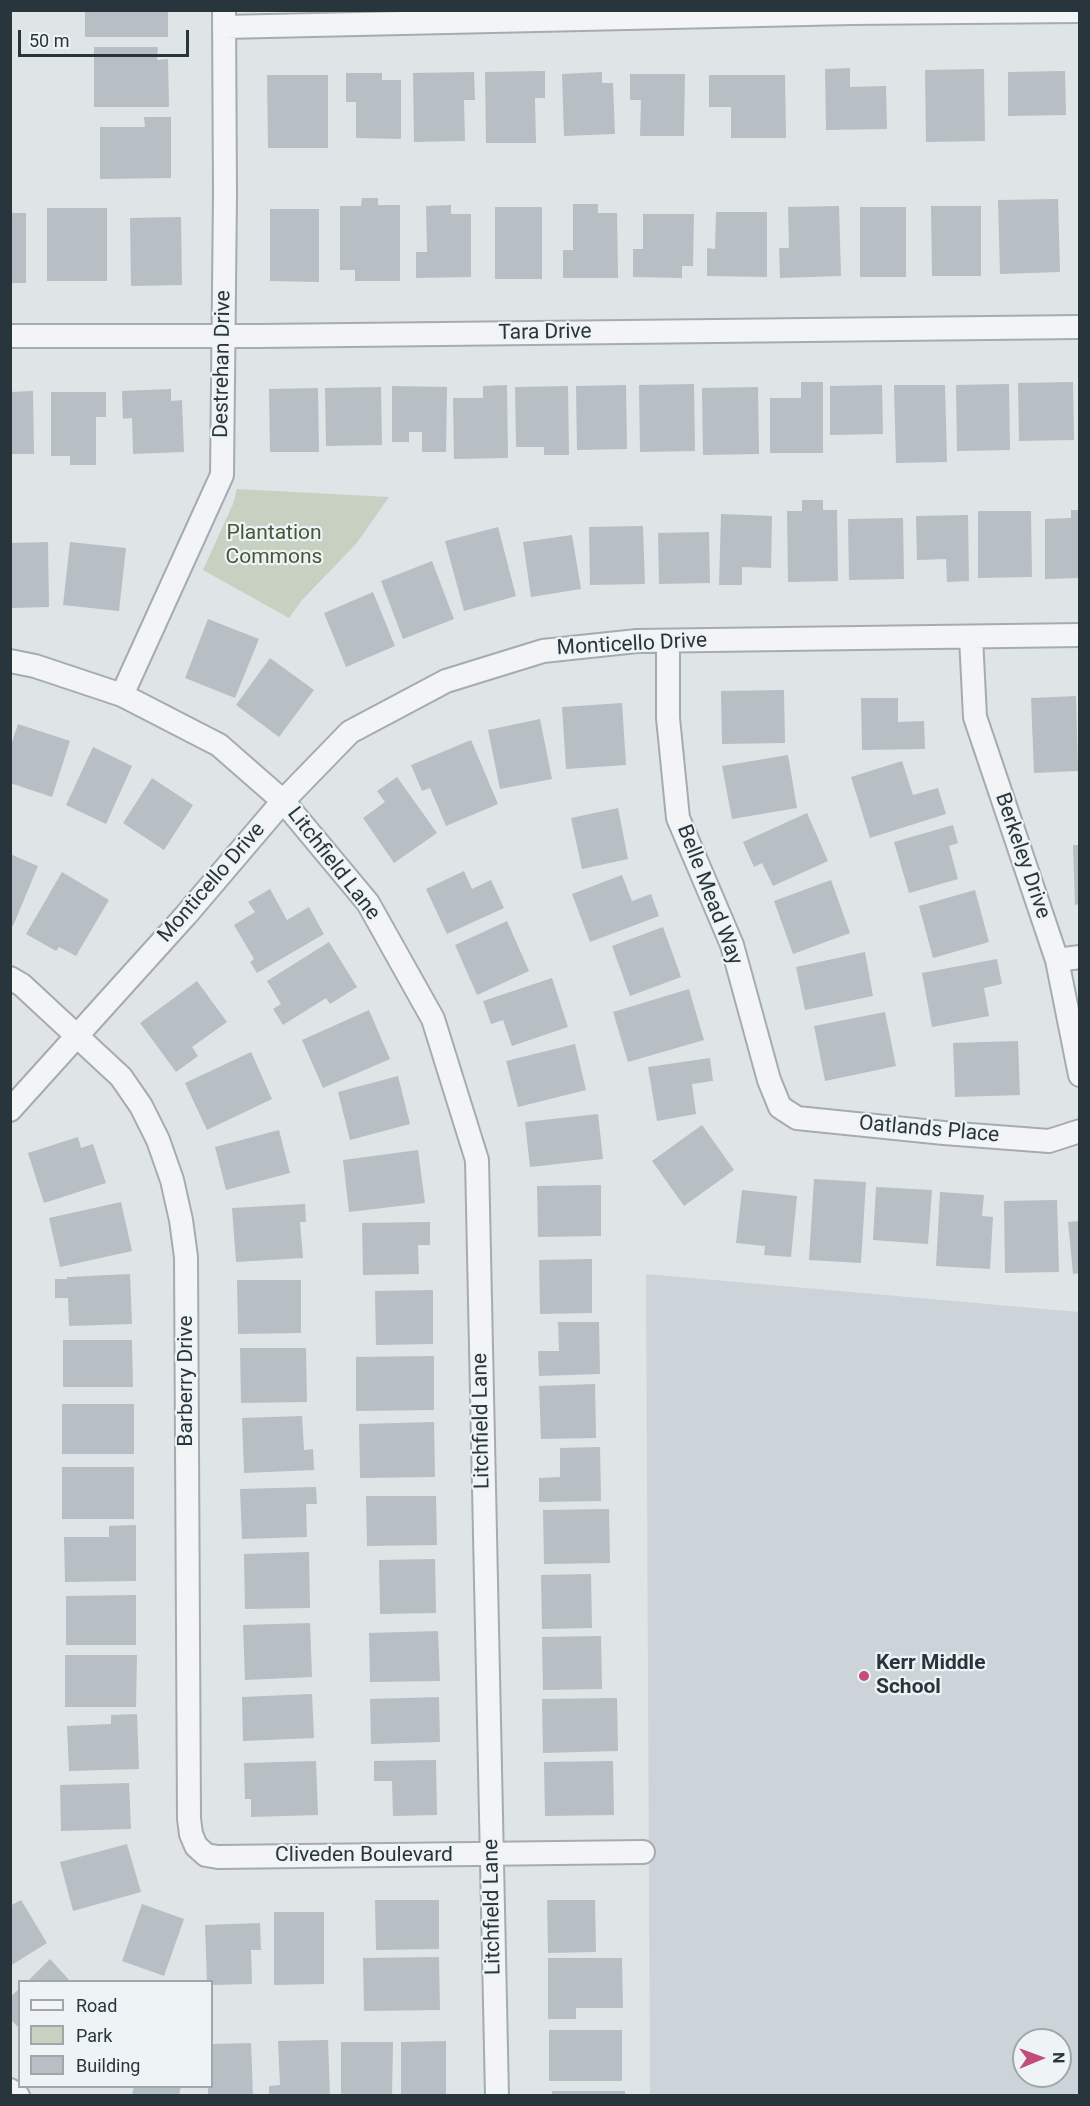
<!DOCTYPE html>
<style>
body{margin:0}
#map{position:relative;width:1090px;height:2106px;overflow:hidden;background:#dfe4e7;font-family:Roboto,sans-serif}
canvas{display:block}
.frame{position:absolute;inset:0;border:12px solid #29353d;pointer-events:none}
.legend{position:absolute;left:18px;top:1980px;width:195px;height:108px;box-sizing:border-box;background:#eef3f5;border:2px solid #9fa7ab;margin:0;padding:8px 10px;list-style:none;font-size:18px;color:#29353d}
.legend li{display:flex;align-items:center;gap:12px;height:30px}
.legend b{width:30px;border:2px solid #9fa7ab}
.north{position:absolute;left:1012px;top:2028px;width:60px;height:60px;box-sizing:border-box;background:#eef3f5;border:2px solid #9fa7ab;border-radius:50%;rotate:89deg;font-size:16px;font-weight:700;line-height:24px;text-align:center;color:#29353d}
.north::after{content:'';display:block;margin:auto;width:21px;height:27px;background:#c34d7a;clip-path:polygon(50% 0,100% 100%,50% 72%,0 100%)}
.scale{position:absolute;left:18px;top:30px;width:171px;height:27px;box-sizing:border-box;border:3px solid #29353d;border-top:0;padding-left:8px;font-size:18px;line-height:21px;white-space:nowrap;color:#29353d;-webkit-text-stroke:4px #eef3f5;paint-order:stroke}
</style>
<div id="map">
<canvas width="1090" height="2106"></canvas>
<div class="frame"></div>
<ul class="legend">
<li><b style="height:8px;background:#f2f4f6"></b>Road</li>
<li><b style="height:16px;background:#c8d0c1"></b>Park</li>
<li><b style="height:16px;background:#b7bfc4"></b>Building</li>
</ul>
<div class="north">N</div>
<div class="scale">50 m</div>
</div>
<script>
const context = document.querySelector('canvas').getContext('2d');
context.lineJoin = 'round';
function paint(path, color) { context.fillStyle = color; context.fill(path, 'evenodd'); }
const toPath = rows => new Path2D(rows.map(r => 'M' + r).join(''));
function trace(path, color, width, dash) { context.strokeStyle = color; context.lineWidth = width; context.lineCap = dash ? 'butt' : 'round'; context.setLineDash(dash || []); context.stroke(path); }
function drawText(font, color, halo, rows, align = 'center') {
  context.font = font + ' Roboto,sans-serif'; context.lineWidth = 4.5; context.setLineDash([]); context.textBaseline = 'middle'; context.strokeStyle = halo; context.fillStyle = color; for (const [text, x, y, turn = 0] of rows) {
    context.save(); context.translate(x, y); context.rotate((+turn || 0) * Math.PI / 180); context.textAlign = isNaN(turn) ? turn : align; if (halo) context.strokeText(text, 0, 0); context.fillText(text, 0, 0); context.restore();
  }
}
paint(toPath([
 [646,1274,1079,1312,1079,2095,650,2095],
 [1024,2040,1060,2040,1060,2076,1024,2076]
]), '#cdd4d9');
paint(toPath([
 [237,489,389,497,356,544,302,600,289,618,203,570,233,504]
]), '#c8d0c1');
paint(toPath([
 [85,10,168,10,168,37,85,37],
 [94,47,158,47,157,60,168,59,169,107,94,107],
 [850,68,850,87,886,86,887,129,826,130,825,69],
 [984,69,985,141,926,142,925,70],
 [545,71,545,98,535,98,536,143,486,143,485,72],
 [1065,71,1066,115,1008,116,1008,72],
 [474,72,475,100,464,100,465,141,414,142,413,73],
 [602,72,602,83,613,83,615,134,564,136,562,74],
 [346,73,382,73,382,80,401,80,401,139,356,138,356,102,346,102],
 [630,74,685,74,684,136,640,136,641,100,630,100],
 [267,75,328,75,328,148,268,148],
 [709,75,785,75,786,138,731,138,731,107,709,107],
 [144,117,171,117,171,178,100,179,100,127,145,127],
 [362,198,378,198,378,205,400,205,400,281,355,281,355,270,340,270,340,206,361,206],
 [1058,199,1060,272,1000,274,998,200],
 [573,204,598,204,598,213,617,213,618,278,563,278,563,250,573,250],
 [451,205,451,214,471,214,471,277,416,278,416,252,427,252,426,206],
 [839,206,841,276,780,278,779,248,789,248,788,207],
 [931,206,981,206,981,276,932,276],
 [495,207,542,207,542,279,495,279],
 [860,207,906,207,906,277,860,277],
 [47,208,107,208,107,281,47,281],
 [270,209,319,209,319,282,270,281],
 [716,212,767,212,767,277,707,276,707,248,715,249],
 [10,213,26,213,26,283,10,283],
 [643,214,694,214,693,266,682,266,682,278,633,277,633,249,643,249],
 [181,217,182,285,131,286,130,218],
 [801,382,823,382,823,453,770,453,770,398,801,398],
 [1073,382,1074,440,1019,441,1018,383],
 [694,384,695,451,640,452,639,385],
 [1009,384,1010,450,957,451,956,385],
 [507,385,508,458,454,459,453,398,483,398,483,386],
 [626,385,627,449,577,450,576,386],
 [882,385,883,434,830,435,830,386],
 [894,385,945,385,947,462,896,463],
 [392,386,447,387,446,452,422,452,422,432,409,432,409,442,392,442],
 [568,386,569,455,544,455,544,447,516,447,515,387],
 [381,387,382,445,326,446,325,388],
 [758,387,759,454,703,455,702,388],
 [318,388,319,452,270,452,269,389],
 [171,389,171,401,182,400,184,452,133,454,132,418,123,419,122,391],
 [33,391,34,454,10,454,10,392],
 [51,392,106,392,106,417,96,417,96,465,70,465,70,456,51,456],
 [802,500,823,500,823,510,837,510,838,581,788,582,787,511,802,511],
 [1071,510,1080,510,1080,578,1045,579,1045,519,1071,518],
 [978,511,1031,511,1032,577,978,578],
 [721,514,772,516,771,568,742,567,742,585,719,585],
 [968,515,969,581,947,582,946,559,917,560,916,516],
 [903,518,904,579,849,580,848,519],
 [643,526,645,584,590,585,589,527],
 [498,527,516,596,464,611,445,541],
 [709,532,710,583,659,584,658,533],
 [572,535,581,589,531,597,523,542],
 [48,542,49,607,10,608,10,543],
 [70,542,126,548,119,611,63,605],
 [432,561,454,619,403,639,381,581],
 [373,592,395,646,346,667,324,613],
 [208,619,259,639,235,698,185,678],
 [270,658,314,690,279,737,236,705],
 [784,690,785,743,722,744,721,691],
 [1076,696,1078,771,1034,773,1031,698],
 [861,698,898,698,898,722,924,721,925,749,862,750],
 [622,703,626,765,566,769,562,707],
 [540,719,552,779,500,789,488,730],
 [18,724,70,741,52,797,10,783,10,748],
 [471,740,498,804,446,826,430,788,422,791,411,765],
 [93,747,132,766,106,824,66,805],
 [788,755,797,808,732,819,722,766],
 [902,761,913,795,938,788,946,814,870,838,851,777],
 [397,777,437,833,394,863,363,818,385,802,377,791],
 [152,778,193,805,164,850,123,823],
 [618,808,628,859,582,869,571,818],
 [807,813,828,861,773,886,762,863,754,867,743,842],
 [953,825,958,843,949,846,958,879,909,893,894,842],
 [1073,845,1080,845,1080,904,1075,905],
 [10,854,38,866,13,926,10,925],
 [464,871,472,889,491,880,504,908,447,934,426,889],
 [62,872,109,900,76,956,59,947,56,951,26,934],
 [622,875,632,901,651,894,659,916,590,942,572,894],
 [831,880,850,933,793,954,774,901],
 [270,889,287,920,309,907,324,934,257,973,250,962,254,959,234,925,255,912,248,902],
 [975,890,989,942,933,958,919,906],
 [507,921,529,971,477,995,455,945],
 [663,927,681,977,630,996,612,946],
 [329,942,357,987,330,1004,326,998,283,1025,273,1009,281,1004,267,981],
 [865,952,873,996,805,1010,796,967],
 [997,959,1002,984,984,988,989,1016,932,1027,922,973],
 [552,978,568,1027,512,1046,503,1020,491,1024,483,1001],
 [197,981,227,1022,192,1047,198,1056,176,1072,140,1023],
 [689,989,704,1040,628,1062,613,1012],
 [369,1010,390,1059,323,1088,302,1040],
 [885,1012,896,1066,825,1081,814,1026],
 [1018,1041,1020,1095,955,1097,953,1043],
 [575,1044,586,1090,518,1107,506,1061],
 [251,1052,272,1099,207,1130,185,1083],
 [710,1058,713,1081,692,1084,696,1114,657,1121,648,1067],
 [398,1076,410,1124,350,1140,338,1092],
 [598,1114,603,1159,530,1167,525,1122],
 [702,1125,734,1170,684,1206,652,1161],
 [279,1130,290,1173,226,1190,215,1147],
 [78,1137,81,1148,93,1144,106,1183,44,1203,28,1153],
 [418,1150,425,1203,349,1212,343,1160],
 [814,1179,866,1182,861,1263,809,1260],
 [601,1185,601,1236,538,1237,537,1186],
 [876,1187,932,1190,928,1244,873,1240],
 [742,1190,797,1196,791,1257,764,1255,765,1246,736,1243],
 [940,1192,984,1195,982,1216,993,1217,990,1269,936,1266],
 [1057,1200,1059,1272,1005,1273,1004,1201],
 [121,1202,132,1251,60,1267,49,1218],
 [305,1204,306,1222,300,1222,303,1258,236,1262,232,1208],
 [1080,1221,1080,1273,1073,1274,1068,1222],
 [430,1222,430,1245,418,1245,419,1274,363,1275,362,1223],
 [592,1259,592,1313,540,1314,539,1260],
 [130,1274,132,1324,69,1326,68,1298,55,1298,55,1279,67,1279,67,1277],
 [237,1280,301,1280,301,1333,238,1334],
 [433,1290,433,1344,376,1345,375,1291],
 [558,1322,599,1322,600,1374,539,1376,538,1351,559,1351],
 [63,1340,132,1340,133,1387,63,1387],
 [240,1348,306,1348,307,1402,241,1403],
 [434,1356,434,1410,356,1411,356,1357],
 [595,1384,596,1438,541,1439,539,1386],
 [62,1404,134,1404,134,1454,62,1454],
 [302,1416,304,1450,313,1449,314,1470,244,1473,242,1418],
 [434,1422,435,1477,360,1478,359,1424],
 [600,1447,601,1501,539,1502,539,1478,560,1477,560,1448],
 [62,1467,134,1467,134,1519,62,1519],
 [316,1487,317,1504,306,1504,307,1537,242,1539,240,1489],
 [366,1496,436,1496,437,1545,367,1546],
 [609,1509,610,1563,544,1564,543,1510],
 [136,1525,136,1581,65,1582,64,1537,109,1537,109,1526],
 [309,1552,310,1608,245,1609,244,1554],
 [435,1559,436,1613,380,1614,379,1560],
 [591,1574,592,1628,542,1629,541,1575],
 [136,1595,136,1645,66,1645,66,1596],
 [310,1623,312,1677,245,1680,243,1625],
 [438,1631,440,1681,370,1682,369,1633],
 [601,1636,602,1689,543,1690,542,1637],
 [65,1655,137,1655,136,1707,65,1707],
 [312,1694,314,1738,243,1741,242,1697],
 [439,1697,440,1742,371,1744,370,1699],
 [617,1698,618,1751,543,1753,542,1699],
 [137,1714,139,1769,69,1771,67,1726,111,1724,111,1715],
 [436,1760,437,1815,393,1816,392,1781,374,1781,374,1761],
 [316,1761,318,1815,251,1817,251,1799,245,1799,244,1763],
 [613,1761,614,1815,545,1816,544,1762],
 [129,1783,131,1829,61,1831,60,1785],
 [127,1844,141,1892,73,1911,60,1862],
 [21,1900,47,1943,10,1966,10,1906],
 [375,1900,439,1900,439,1949,376,1950],
 [547,1900,595,1900,596,1952,548,1953],
 [142,1904,184,1919,164,1976,122,1961],
 [274,1912,324,1912,324,1984,274,1985],
 [260,1923,261,1950,251,1950,252,1984,212,1985,212,1982,207,1982,205,1925],
 [439,1957,440,2010,364,2011,363,1958],
 [548,1958,622,1958,623,2008,576,2008,576,2019,548,2019],
 [50,1959,71,1982,27,1982],
 [20,1988,20,2029,10,2019,10,1997],
 [549,2030,622,2030,622,2081,549,2081],
 [328,2040,330,2096,269,2096,269,2086,280,2085,278,2041],
 [446,2041,446,2096,401,2096,401,2042],
 [341,2042,393,2042,392,2096,341,2096],
 [251,2043,253,2096,208,2096,208,2086,212,2086,212,2044],
 [134,2086,181,2086,179,2096,132,2096],
 [552,2091,625,2091,625,2096,552,2096]
]), '#b7bfc4');
const minor = toPath([
 [224,27,851,13,1080,11],
 [10,336,259,336,1080,327],
 [971,637,975,717,1057,960,1080,1075],
 [668,641,668,718,678,818,732,945,769,1080,780,1107,797,1118,944,1133,1049,1141,1080,1131],
 [10,661,35,666,122,695,219,745,283,801,368,903,433,1019,477,1160,497,2096],
 [122,695,222,475,225,195,224,10],
 [1057,960,1080,957],
 [10,978,22,985,121,1077,141,1106,158,1140,172,1180,181,1220,186,1257,189,1819,191,1834,196,1846,206,1855,218,1857,643,1852],
 [10,1110,186,915,283,801,350,732,446,681,543,651,637,641,1080,635],
 [10,2090,18,2096]
]);
trace(minor, '#a5acb1', 26);
trace(minor, '#f2f4f6', 22);
for (const [x, y, r, color] of [
 [864,1676,6,"#c34d7a"]
]) { const dot = new Path2D(); dot.arc(x, y, r, 0, 2 * Math.PI); context.fillStyle = color; context.fill(dot); trace(dot, '#eef3f5', 2); }
drawText('21px', '#29353d', '#eef3f5', [
 ["Tara Drive",545,333,-1],
 ["Destrehan Drive",223,364,-89],
 ["Monticello Drive",632,645,-3],
 ["Berkeley Drive",1022,856,71],
 ["Litchfield Lane",333,864,52],
 ["Monticello Drive",212,883,-49],
 ["Belle Mead Way",709,895,69],
 ["Oatlands Place",929,1130,5],
 ["Barberry Drive",187,1381,-90],
 ["Litchfield Lane",482,1421,-91],
 ["Cliveden Boulevard",364,1856],
 ["Litchfield Lane",493,1907,-91]
]);
drawText('21px', '#455838', '#eef3f5', [
 ["Plantation",274,534],
 ["Commons",274,558]
]);
drawText('bold 21px', '#29353d', '#eef3f5', [
 ["Kerr Middle",876,1664],
 ["School",876,1688]
], 'left');
</script>
